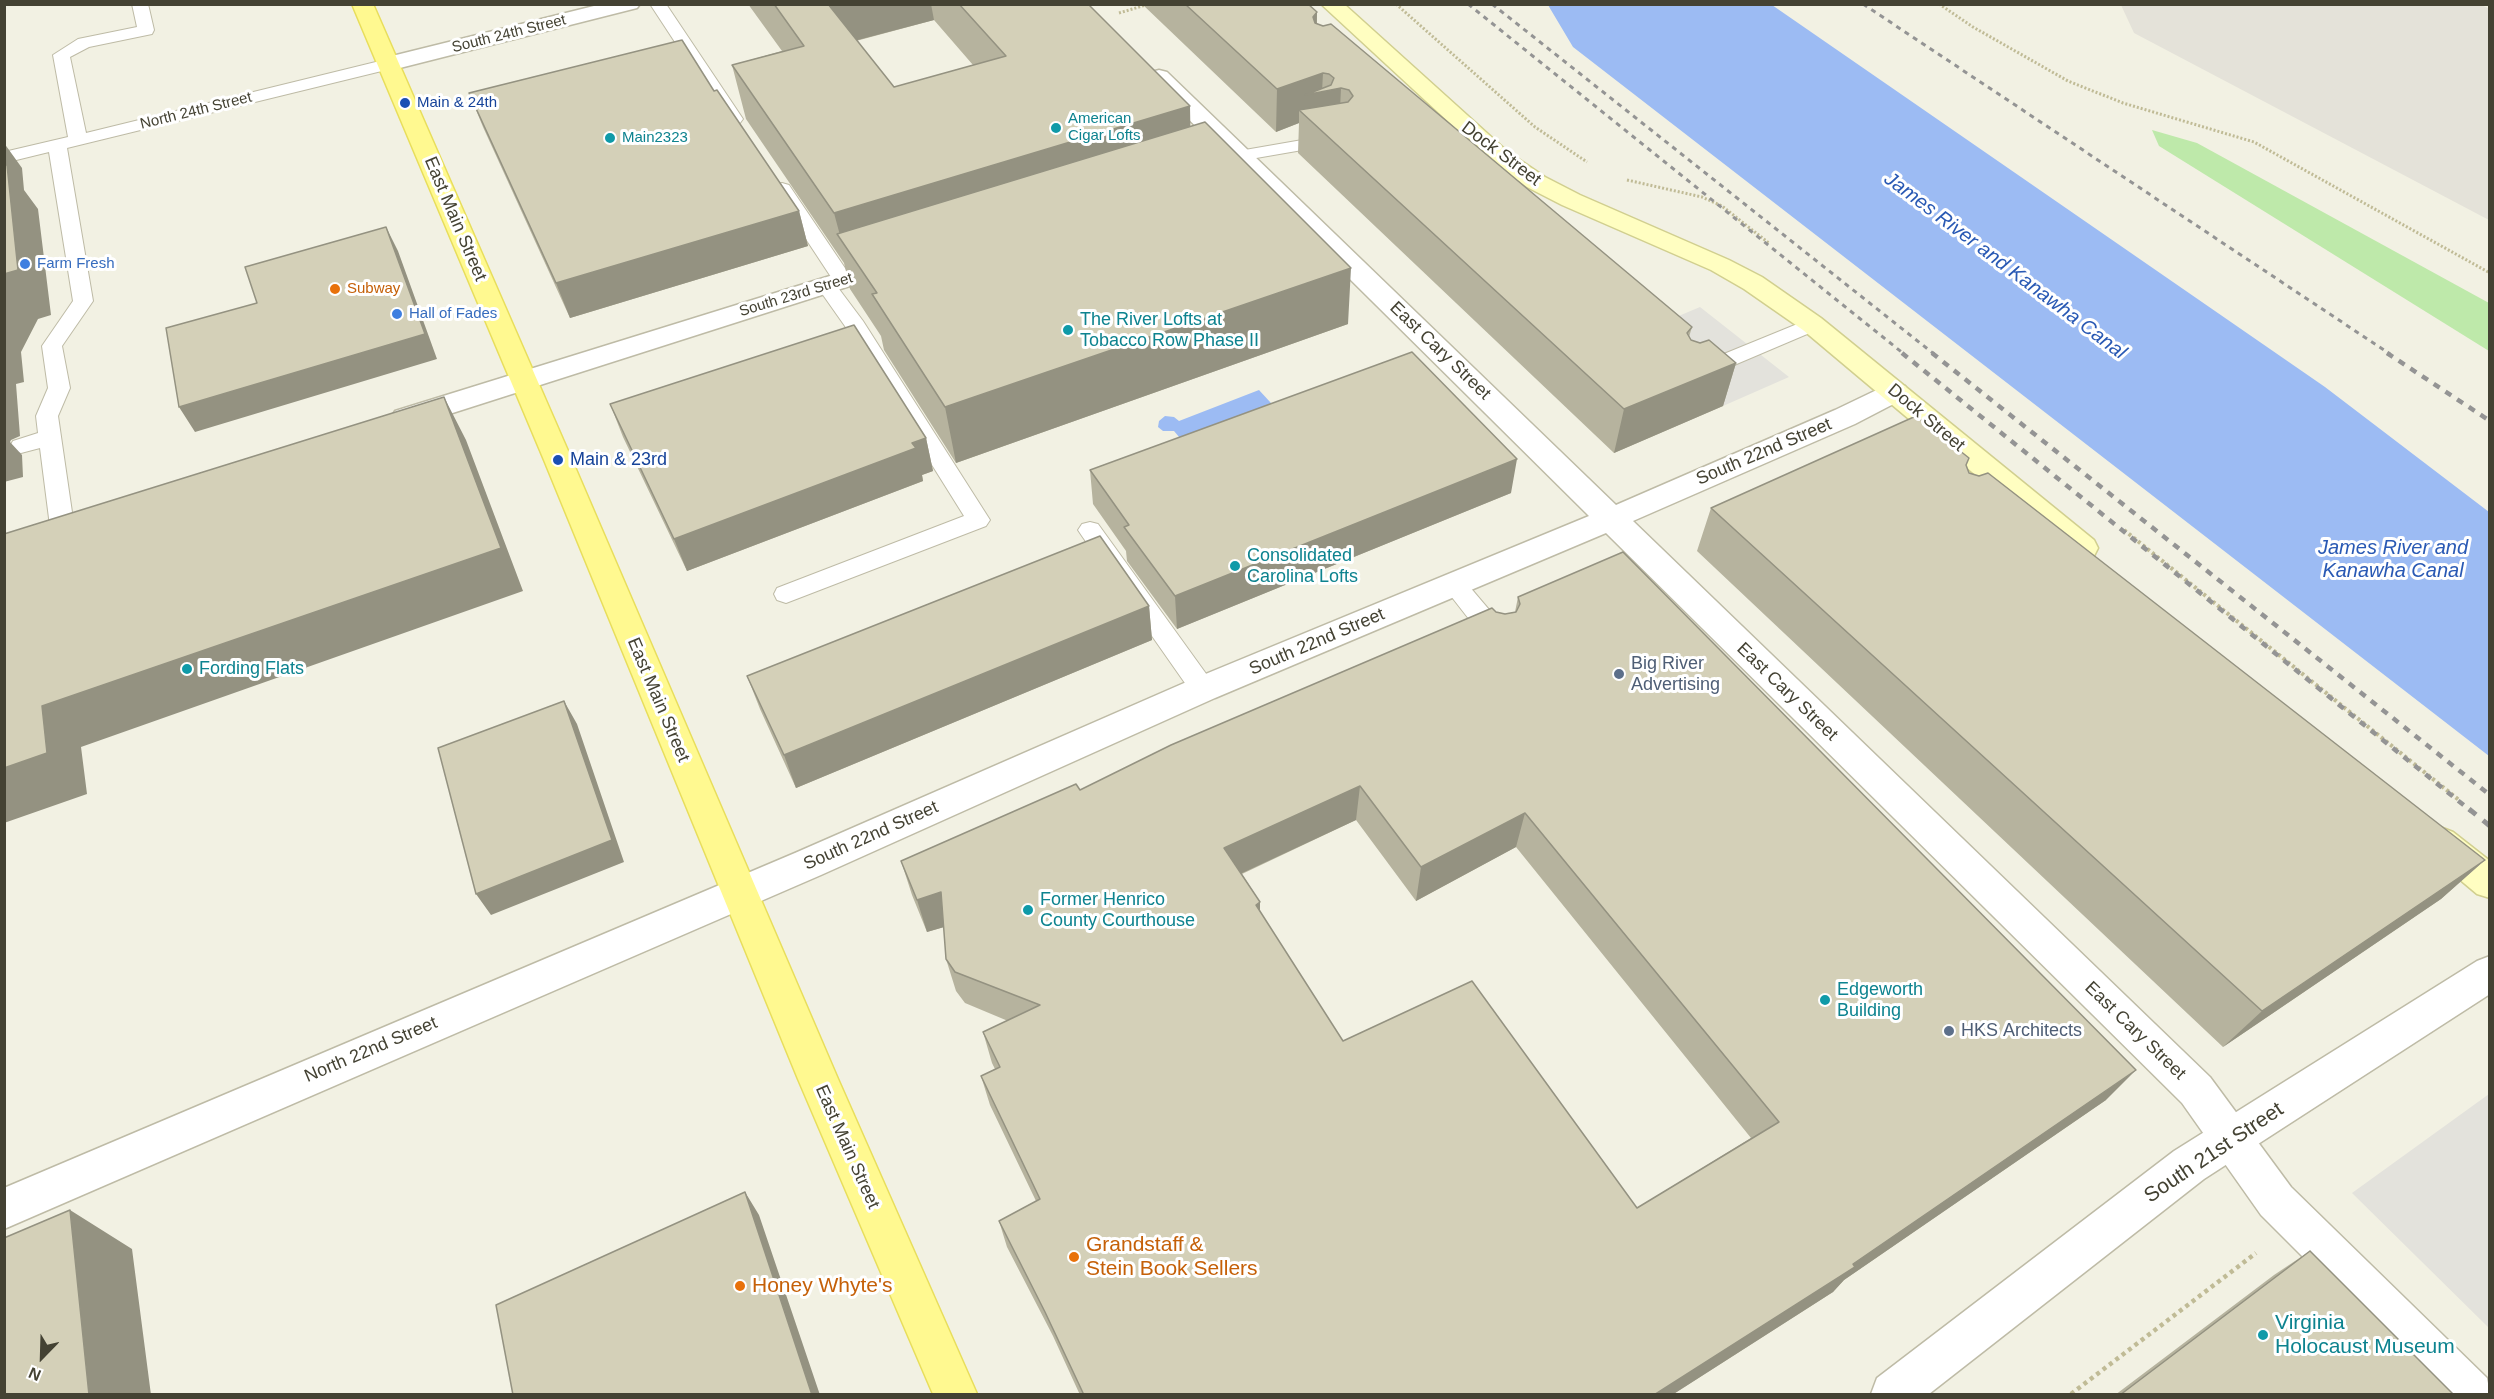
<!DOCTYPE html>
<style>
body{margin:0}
#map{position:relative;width:2494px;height:1399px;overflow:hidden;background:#f2f1e3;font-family:Arial,sans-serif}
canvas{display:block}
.frame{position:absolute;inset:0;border:6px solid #444233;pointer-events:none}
.north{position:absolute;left:12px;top:1327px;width:60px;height:60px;-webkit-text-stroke:4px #fff;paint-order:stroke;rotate:203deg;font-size:16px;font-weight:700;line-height:24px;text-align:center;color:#444233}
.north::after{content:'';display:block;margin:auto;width:21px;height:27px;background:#444233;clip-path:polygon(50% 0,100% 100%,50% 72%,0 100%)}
</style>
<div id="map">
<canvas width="2494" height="1399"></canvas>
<div class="frame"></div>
<div class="north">N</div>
</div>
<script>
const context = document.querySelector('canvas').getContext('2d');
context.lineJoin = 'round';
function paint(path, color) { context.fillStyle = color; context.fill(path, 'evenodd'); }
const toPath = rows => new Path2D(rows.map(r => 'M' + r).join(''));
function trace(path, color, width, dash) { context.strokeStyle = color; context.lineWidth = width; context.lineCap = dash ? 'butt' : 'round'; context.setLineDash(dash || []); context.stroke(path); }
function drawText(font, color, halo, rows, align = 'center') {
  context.font = font + ' Arial,sans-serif'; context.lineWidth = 6; context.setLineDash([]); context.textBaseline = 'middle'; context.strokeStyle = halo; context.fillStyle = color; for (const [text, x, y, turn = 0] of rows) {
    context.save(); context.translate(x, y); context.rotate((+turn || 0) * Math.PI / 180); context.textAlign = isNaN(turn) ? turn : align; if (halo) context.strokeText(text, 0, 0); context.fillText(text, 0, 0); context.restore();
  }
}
paint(toPath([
 [2479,4,2490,9,2489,220,2134,33,2121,5]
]), '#e4e2d9');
paint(toPath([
 [2152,130,2197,143,2489,303,2489,351,2159,146]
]), '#bee9aa');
paint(toPath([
 [1700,307,1789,377,1723,406,1636,334],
 [2489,1094,2489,1328,2352,1193]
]), '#e3e2dc');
paint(toPath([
 [1548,5,1772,5,2325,387,2489,512,2489,756,1573,47],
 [1259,390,1282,415,1191,451,1174,431,1163,431,1158,427,1159,421,1165,416,1174,417,1179,421]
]), '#9cbbf3');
const service = toPath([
 [132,4,148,4,154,30,152,34,89,47,70,57,86,133,388,59,394,60,397,64,394,68,67,148,93,301,62,346,70,388,58,416,74,526,70,532,62,534,54,532,50,526,40,448,21,453,13,451,10,446,13,441,38,433,36,416,48,388,42,346,73,301,49,152,4,163,4,152,68,137,53,55,78,39,137,27,132,4],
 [650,4,666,4,743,119,740,123,728,123,650,4],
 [1331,135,1337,136,1340,140,1337,144,1239,161,1233,160,1230,156,1233,152,1239,151,1331,135],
 [782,183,789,185,853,280,850,284,836,284,833,280,773,189,775,185,782,183],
 [826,279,833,281,863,321,990,520,986,526,786,603,777,600,774,594,777,588,964,516,847,329,816,285,819,281,826,279],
 [1812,318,1819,319,1822,324,1819,329,1706,377,1699,379,1692,377,1688,372,1692,367,1812,318],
 [1090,522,1098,524,1212,682,1216,689,1212,696,1203,699,1194,696,1082,536,1078,530,1082,524,1090,522],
 [1455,576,1463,579,1508,632,1511,639,1508,646,1499,648,1490,646,1447,591,1443,585,1447,579,1455,576]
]);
const minor = toPath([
 [602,4,640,4,637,8,388,71,380,69,377,64,380,59,602,4],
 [1159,70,1167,72,1616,505,1835,410,1885,386,1895,383,1905,386,1909,392,1905,398,1855,424,1633,521,2210,1077,2291,1187,2487,1378,2490,1394,2440,1394,2261,1215,2182,1103,1606,533,1215,698,821,875,4,1229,4,1188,795,853,1191,680,1589,516,1151,82,1148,77,1151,72,1159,70],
 [891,257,900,260,904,265,900,270,415,425,405,427,395,425,391,418,395,411,891,257]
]);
const tertiary = toPath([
 [2490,956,2490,994,2204,1179,1929,1394,1871,1394,1877,1378,2174,1151,2477,961,2490,956]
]);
const secondary = toPath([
 [1321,4,1344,4,1508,152,1545,177,1580,195,1729,260,1762,277,1821,318,2094,540,2098,548,2094,556,2083,559,2072,556,1803,330,1744,289,1711,270,1562,205,1527,187,1492,162,1321,4],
 [2440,827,2453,832,2490,861,2490,898,2477,894,2427,852,2422,842,2427,832,2440,827]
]);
const primary = toPath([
 [352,4,373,4,572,460,838,1079,977,1394,933,1394,798,1079,544,460,352,4]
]);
trace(service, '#bebba6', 2);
trace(minor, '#bebba6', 3);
trace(tertiary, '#bebba6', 3);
trace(secondary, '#d1cf8f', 3);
trace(primary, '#e8de5c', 3);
trace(toPath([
 [1396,4,1535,127,1587,162],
 [1939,4,1973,27,2068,81,2123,103,2254,142,2490,273],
 [1119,13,1149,4],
 [1627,180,1702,197,1722,206,1770,244]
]), '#c0bb96', 3, [2, 2]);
trace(toPath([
 [2124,530,2459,800]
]), '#c0bb96', 4, [3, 3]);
trace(toPath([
 [2071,1394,2256,1253]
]), '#c0bb96', 4.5, [4, 4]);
paint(service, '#fff');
paint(minor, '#fff');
paint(tertiary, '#fff');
paint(secondary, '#fffec1');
paint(primary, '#fff990');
trace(toPath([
 [1468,4,1904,354],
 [1492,4,1934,354],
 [1863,4,2390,354]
]), '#949494', 3, [5, 5]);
trace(toPath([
 [1902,353,2471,811],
 [1932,353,2490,795],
 [2387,353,2490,421]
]), '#949494', 4.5, [7, 7]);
trace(toPath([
 [2469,809,2490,826]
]), '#949494', 5, [9, 9]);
paint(toPath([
 [748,4,1088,4,1190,106,1190,126,1348,324,956,463,884,350,881,336,850,289,844,263,746,119,732,65,782,51],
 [934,20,973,65,894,87,856,41],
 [1142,4,1308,4,1317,12,1317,24,1692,327,1689,337,1691,340,1736,363,1723,406,1614,453,1298,153,1299,123,1276,132],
 [714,91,799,211,808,246,570,318,483,127,469,93],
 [610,404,926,438,933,471,922,475,923,481,687,571,623,437],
 [1966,465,1969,473,2485,860,2441,899,2223,1047,1697,551,1711,508],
 [1090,470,1511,493,1177,629,1127,561,1126,551,1093,504],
 [1518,597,2106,1100,1844,1280,1833,1292,1672,1395,1080,1395,1053,1336,1007,1247,999,1221,1036,1201,990,1105,981,1076,995,1069,992,1063,983,1032,1008,1021,965,1003,956,991,946,959,944,927,927,932,912,895,901,861,1080,790,1496,612,1505,614,1515,612],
 [1356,820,1416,901,1516,847,1751,1138,1637,1208,1343,1041,1260,912,1260,902,1242,874],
 [1149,606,1152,640,796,788,760,709,747,676],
 [2310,1251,2454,1395,2115,1395,2274,1275]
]), '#b6b39e');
paint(toPath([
 [822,4,931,4,934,20,831,47],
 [1317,12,1316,54,1313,17],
 [1323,73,1322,92,1341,88,1339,131,1299,110,1299,123,1276,132,1277,89],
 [1190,106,1191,161,841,239,834,213],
 [4,143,22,168,24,190,38,209,51,315,38,319,21,352,24,382,16,384,20,436,11,440,10,442,22,455,23,477,4,482],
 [799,211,808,246,570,318,556,283],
 [386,227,398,251,437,359,195,432,179,407],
 [1351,268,1348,324,956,463,945,407],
 [1736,363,1723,406,1614,453,1624,409],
 [444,397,466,440,523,591,81,747,87,794,4,823,4,768,42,706],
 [926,438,933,471,922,475,923,481,687,571,674,539],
 [1517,459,1511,493,1177,629,1175,596],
 [1149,606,1152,640,796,788,784,755],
 [564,701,577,724,624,862,491,915,476,894],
 [1360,786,1356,820,1225,881,1224,848],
 [1525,813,1516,847,1416,901,1421,867],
 [2485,860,2441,899,2223,1047,2262,1011],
 [941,892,951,925,927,932,917,900],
 [1260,902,1260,934,1256,905],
 [2136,1070,2106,1100,1844,1280,1833,1292,1672,1395,1654,1395,1853,1264],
 [745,1192,759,1215,820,1395,812,1395],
 [70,1210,132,1249,151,1395,89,1395]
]), '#949281');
const building = toPath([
 [774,4,828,4,894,87,1006,56,959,4,1088,4,1190,106,834,213,732,65,804,46,774,4],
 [1185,4,1308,4,1317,12,1313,17,1315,23,1323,26,1331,24,1692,327,1687,333,1691,340,1700,343,1709,340,1736,363,1624,409,1299,110,1348,102,1353,96,1349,90,1341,88,1305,95,1331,85,1334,78,1329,74,1323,73,1277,89,1185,4],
 [682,40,714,91,717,90,799,211,556,283,469,93,682,40],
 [1205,122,1351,268,945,407,872,294,877,293,837,234,1205,122],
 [4,165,7,165,18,270,4,274,4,165],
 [386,227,425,334,179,407,166,328,257,303,245,267,386,227],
 [854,325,926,438,912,443,916,448,674,539,610,404,854,325],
 [1412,352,1517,459,1175,596,1124,527,1129,525,1090,470,1412,352],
 [444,397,501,548,42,706,47,753,4,768,4,534,444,397],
 [1916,416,1969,458,1966,465,1969,473,1979,476,1988,473,2485,860,2262,1011,1711,508,1916,416],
 [1100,536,1149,606,784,755,747,676,1100,536],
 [1623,552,2136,1070,1853,1264,1855,1267,1654,1395,1084,1395,1045,1312,999,1221,1040,1199,981,1076,1000,1067,983,1032,1040,1005,955,972,946,959,941,892,917,900,901,861,1076,784,1080,790,1171,745,1492,608,1496,612,1505,614,1516,612,1520,604,1518,597,1623,552],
 [1360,786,1421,867,1525,813,1779,1122,1637,1208,1472,981,1343,1041,1256,905,1260,902,1224,848,1360,786],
 [564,701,612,840,476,894,438,748,564,701],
 [745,1192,812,1395,513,1395,496,1305,745,1192],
 [70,1210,89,1395,4,1395,4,1238,70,1210],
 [2310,1251,2454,1395,2120,1395,2310,1251]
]);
paint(building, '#d4d0b8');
trace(building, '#949281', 1.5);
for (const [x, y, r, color] of [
 [405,103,6,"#1a4fb4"],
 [1056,128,6,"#0f9aa8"],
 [610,138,6,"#0f9aa8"],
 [25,264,6,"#3f7fe0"],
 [335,289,6,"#e8710a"],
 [397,314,6,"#3f7fe0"],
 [1068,330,6,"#0f9aa8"],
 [558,460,6,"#1a4fb4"],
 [1235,566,6,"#0f9aa8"],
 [187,669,6,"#0f9aa8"],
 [1619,674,6,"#5c6f8a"],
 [1028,910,6,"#0f9aa8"],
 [1825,1000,6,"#0f9aa8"],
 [1949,1031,6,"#5c6f8a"],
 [1074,1257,6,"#e8710a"],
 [740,1286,6,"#e8710a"],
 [2263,1335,6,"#0f9aa8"]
]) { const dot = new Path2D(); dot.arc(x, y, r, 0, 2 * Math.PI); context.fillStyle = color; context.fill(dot); trace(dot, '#fff', 2); }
drawText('15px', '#444233', '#fff', [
 ["South 24th Street",509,34,-14],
 ["North 24th Street",196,111,-14],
 ["South 23rd Street",796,295,-17]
]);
drawText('15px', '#164399', '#fff', [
 ["Main & 24th",417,103]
], 'left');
drawText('15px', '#0d838f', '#fff', [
 ["American",1068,119],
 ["Cigar Lofts",1068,136],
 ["Main2323",622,138]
], 'left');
drawText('15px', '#366cbe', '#fff', [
 ["Farm Fresh",37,264],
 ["Hall of Fades",409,314]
], 'left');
drawText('15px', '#c56008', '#fff', [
 ["Subway",347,289]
], 'left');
drawText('18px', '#444233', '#fff', [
 ["Dock Street",1501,154,37],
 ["East Main Street",455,219,67],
 ["East Cary Street",1440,351,44],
 ["Dock Street",1926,418,40],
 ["South 22nd Street",1764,452,-23],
 ["South 22nd Street",1317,642,-23],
 ["East Cary Street",1787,692,44],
 ["East Main Street",658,700,67],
 ["South 22nd Street",871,836,-24],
 ["East Cary Street",2135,1031,44],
 ["North 22nd Street",371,1050,-23],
 ["East Main Street",847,1147,66]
]);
drawText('18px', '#0d838f', '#fff', [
 ["The River Lofts at",1080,320],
 ["Tobacco Row Phase II",1080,341],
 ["Consolidated",1247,556],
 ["Carolina Lofts",1247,577],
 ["Fording Flats",199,669],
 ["Former Henrico",1040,900],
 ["County Courthouse",1040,921],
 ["Edgeworth",1837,990],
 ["Building",1837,1011]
], 'left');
drawText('18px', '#164399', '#fff', [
 ["Main & 23rd",570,460]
], 'left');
drawText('18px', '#4e5e75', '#fff', [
 ["Big River",1631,664],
 ["Advertising",1631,685],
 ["HKS Architects",1961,1031]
], 'left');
drawText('italic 20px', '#2959b4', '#fff', [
 ["James River and Kanawha Canal",2005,266,37],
 ["James River and",2393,548],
 ["Kanawha Canal",2393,571]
]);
drawText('21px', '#444233', '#fff', [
 ["South 21st Street",2214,1153,-34]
]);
drawText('21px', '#c56008', '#fff', [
 ["Grandstaff &",1086,1245],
 ["Stein Book Sellers",1086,1269],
 ["Honey Whyte's",752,1286]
], 'left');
drawText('21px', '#0d838f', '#fff', [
 ["Virginia",2275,1323],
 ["Holocaust Museum",2275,1347]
], 'left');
</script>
